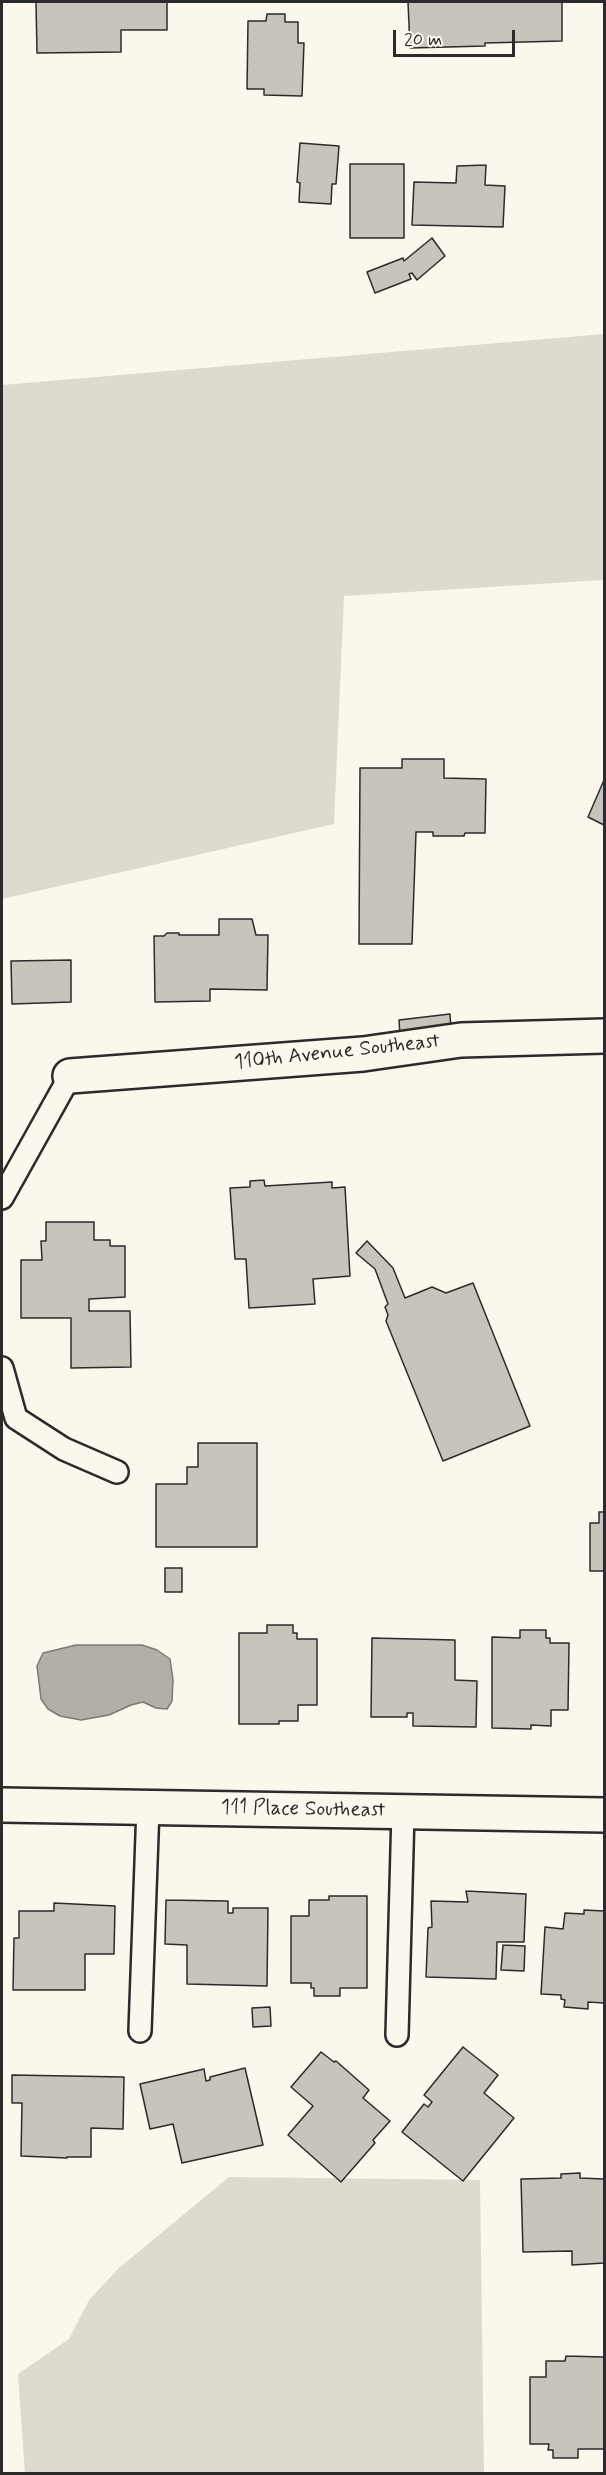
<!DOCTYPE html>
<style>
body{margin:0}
#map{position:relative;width:606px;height:2475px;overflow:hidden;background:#fbf7ec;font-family:Mynerve,sans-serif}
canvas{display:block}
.frame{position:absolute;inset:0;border:3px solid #2b2b2b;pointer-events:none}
.scale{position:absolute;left:393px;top:30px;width:122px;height:27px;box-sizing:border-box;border:3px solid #2b2b2b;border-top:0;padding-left:8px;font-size:18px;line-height:21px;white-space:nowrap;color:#2b2b2b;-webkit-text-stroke:4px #fbf7ec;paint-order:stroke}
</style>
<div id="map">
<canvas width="606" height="2475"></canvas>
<div class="frame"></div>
<div class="scale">20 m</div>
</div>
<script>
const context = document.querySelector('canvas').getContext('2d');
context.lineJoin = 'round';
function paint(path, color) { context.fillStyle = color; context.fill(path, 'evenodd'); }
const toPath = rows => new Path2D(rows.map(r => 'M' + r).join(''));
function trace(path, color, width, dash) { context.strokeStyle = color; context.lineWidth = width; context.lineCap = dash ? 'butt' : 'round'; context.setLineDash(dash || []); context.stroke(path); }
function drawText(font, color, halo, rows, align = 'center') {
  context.font = font + ' Mynerve,sans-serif'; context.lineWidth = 6; context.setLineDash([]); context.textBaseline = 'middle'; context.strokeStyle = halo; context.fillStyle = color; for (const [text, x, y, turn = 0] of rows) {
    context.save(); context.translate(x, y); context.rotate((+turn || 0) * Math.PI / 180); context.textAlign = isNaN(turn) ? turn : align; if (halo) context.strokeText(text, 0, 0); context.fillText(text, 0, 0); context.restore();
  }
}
paint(toPath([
 [604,334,604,580,344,596,334,824,2,899,2,385],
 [229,2177,480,2180,484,2473,25,2473,18,2374,69,2339,89,2300,119,2268]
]), '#dddad0');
const water = toPath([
 [76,1645,142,1645,157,1650,170,1659,173,1680,172,1701,167,1709,156,1708,143,1702,131,1705,109,1715,81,1720,60,1716,48,1709,41,1699,37,1666,43,1653,76,1645]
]);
paint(water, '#b1afa7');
trace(water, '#7b7a75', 1.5);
const building = toPath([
 [36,2,167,2,167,30,121,30,121,52,37,53,36,2],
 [408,2,562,2,562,41,485,43,485,46,410,48,408,2],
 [267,14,285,14,285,22,298,22,298,43,304,43,302,96,264,95,264,89,247,89,248,21,266,21,267,14],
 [300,143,339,146,336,184,332,184,331,204,299,202,300,183,297,182,300,143],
 [350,164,404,164,404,238,350,238,350,164],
 [486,165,485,185,505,186,503,227,412,225,414,182,456,183,457,166,486,165],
 [432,238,445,256,417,280,412,273,409,274,411,279,375,293,367,272,403,258,404,261,432,238],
 [402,759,444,759,444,778,486,779,485,833,465,833,464,836,433,836,433,832,416,832,412,944,359,944,360,768,402,768,402,759],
 [604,780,604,825,588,817,604,780],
 [219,919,252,919,256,935,268,935,267,990,210,989,210,1001,155,1002,154,936,164,936,167,933,179,933,179,935,219,935,219,919],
 [71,960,71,1002,12,1004,11,961,71,960],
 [450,1014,451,1030,400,1036,399,1020,450,1014],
 [264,1180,265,1186,332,1182,332,1188,345,1187,350,1276,313,1279,315,1304,249,1308,246,1259,235,1259,230,1188,250,1187,250,1181,264,1180],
 [46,1222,94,1222,94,1240,110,1240,110,1246,125,1246,125,1297,89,1299,89,1311,130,1311,131,1367,71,1368,71,1318,21,1318,21,1260,42,1260,41,1241,46,1241,46,1222],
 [367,1241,393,1268,405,1298,432,1287,446,1293,473,1283,530,1426,443,1461,386,1321,388,1315,385,1307,388,1304,375,1269,356,1253,367,1241],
 [198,1443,257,1443,257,1547,156,1547,156,1484,187,1484,187,1467,198,1467,198,1443],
 [599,1512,604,1512,604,1571,590,1571,590,1523,599,1523,599,1512],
 [165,1568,182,1568,182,1592,165,1592,165,1568],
 [267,1625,293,1625,293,1633,297,1633,297,1639,317,1639,317,1705,298,1705,298,1721,279,1721,279,1724,239,1724,239,1633,267,1633,267,1625],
 [520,1630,546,1630,546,1638,550,1638,550,1643,569,1643,568,1710,551,1710,551,1726,531,1725,531,1729,492,1728,492,1637,520,1638,520,1630],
 [372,1638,455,1640,455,1680,477,1681,476,1727,413,1726,413,1713,407,1713,407,1717,371,1717,372,1638],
 [466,1891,526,1894,524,1942,497,1942,496,1979,426,1977,428,1928,432,1927,431,1901,468,1902,466,1891],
 [329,1896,367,1896,367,1988,340,1988,340,1996,314,1996,314,1988,311,1988,311,1983,291,1983,291,1916,309,1916,309,1900,329,1900,329,1896],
 [166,1900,228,1901,228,1913,233,1913,233,1908,268,1908,267,1986,187,1984,187,1945,165,1944,166,1900],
 [54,1903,115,1906,114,1954,85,1954,85,1990,13,1990,14,1938,19,1938,19,1911,54,1911,54,1903],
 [584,1910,604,1911,604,2003,588,2002,588,2009,564,2007,565,2000,561,1999,561,1995,541,1994,545,1927,563,1929,565,1913,584,1914,584,1910],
 [503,1945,525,1946,524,1971,501,1970,503,1945],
 [270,2007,271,2026,253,2027,252,2008,270,2007],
 [463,2047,498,2075,484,2093,514,2118,463,2181,402,2132,424,2104,428,2107,432,2102,424,2095,463,2047],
 [321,2052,334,2062,336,2061,369,2090,363,2098,390,2121,373,2140,375,2143,341,2182,288,2135,313,2106,291,2087,321,2052],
 [245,2068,263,2145,182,2163,173,2124,150,2129,140,2084,204,2069,206,2081,210,2080,210,2077,245,2068],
 [12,2075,124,2077,123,2129,91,2128,91,2157,67,2157,67,2158,21,2156,22,2103,12,2103,12,2075],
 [580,2173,580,2178,604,2179,604,2263,572,2265,572,2251,523,2252,521,2179,561,2178,561,2174,580,2173],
 [566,2356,604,2357,604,2449,578,2449,578,2458,553,2458,553,2450,548,2450,549,2444,530,2444,530,2377,546,2377,546,2361,565,2361,566,2356]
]);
paint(building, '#c7c4bc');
trace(building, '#2b2b2b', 1.5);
const service = toPath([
 [2,1198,70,1076],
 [2,1368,16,1418,64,1449,117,1472],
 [140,2031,148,1807],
 [397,2035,403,1812]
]);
const minor = toPath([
 [70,1076,363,1054,461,1040,604,1036],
 [2,1805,604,1815]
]);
trace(service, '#2b2b2b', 26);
trace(minor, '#2b2b2b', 38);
trace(service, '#fbf7ec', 21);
trace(minor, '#fbf7ec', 33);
drawText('21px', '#2b2b2b', '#fbf7ec', [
 ["110th Avenue Southeast",337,1053,-6],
 ["111 Place Southeast",303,1810,1]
]);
</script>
